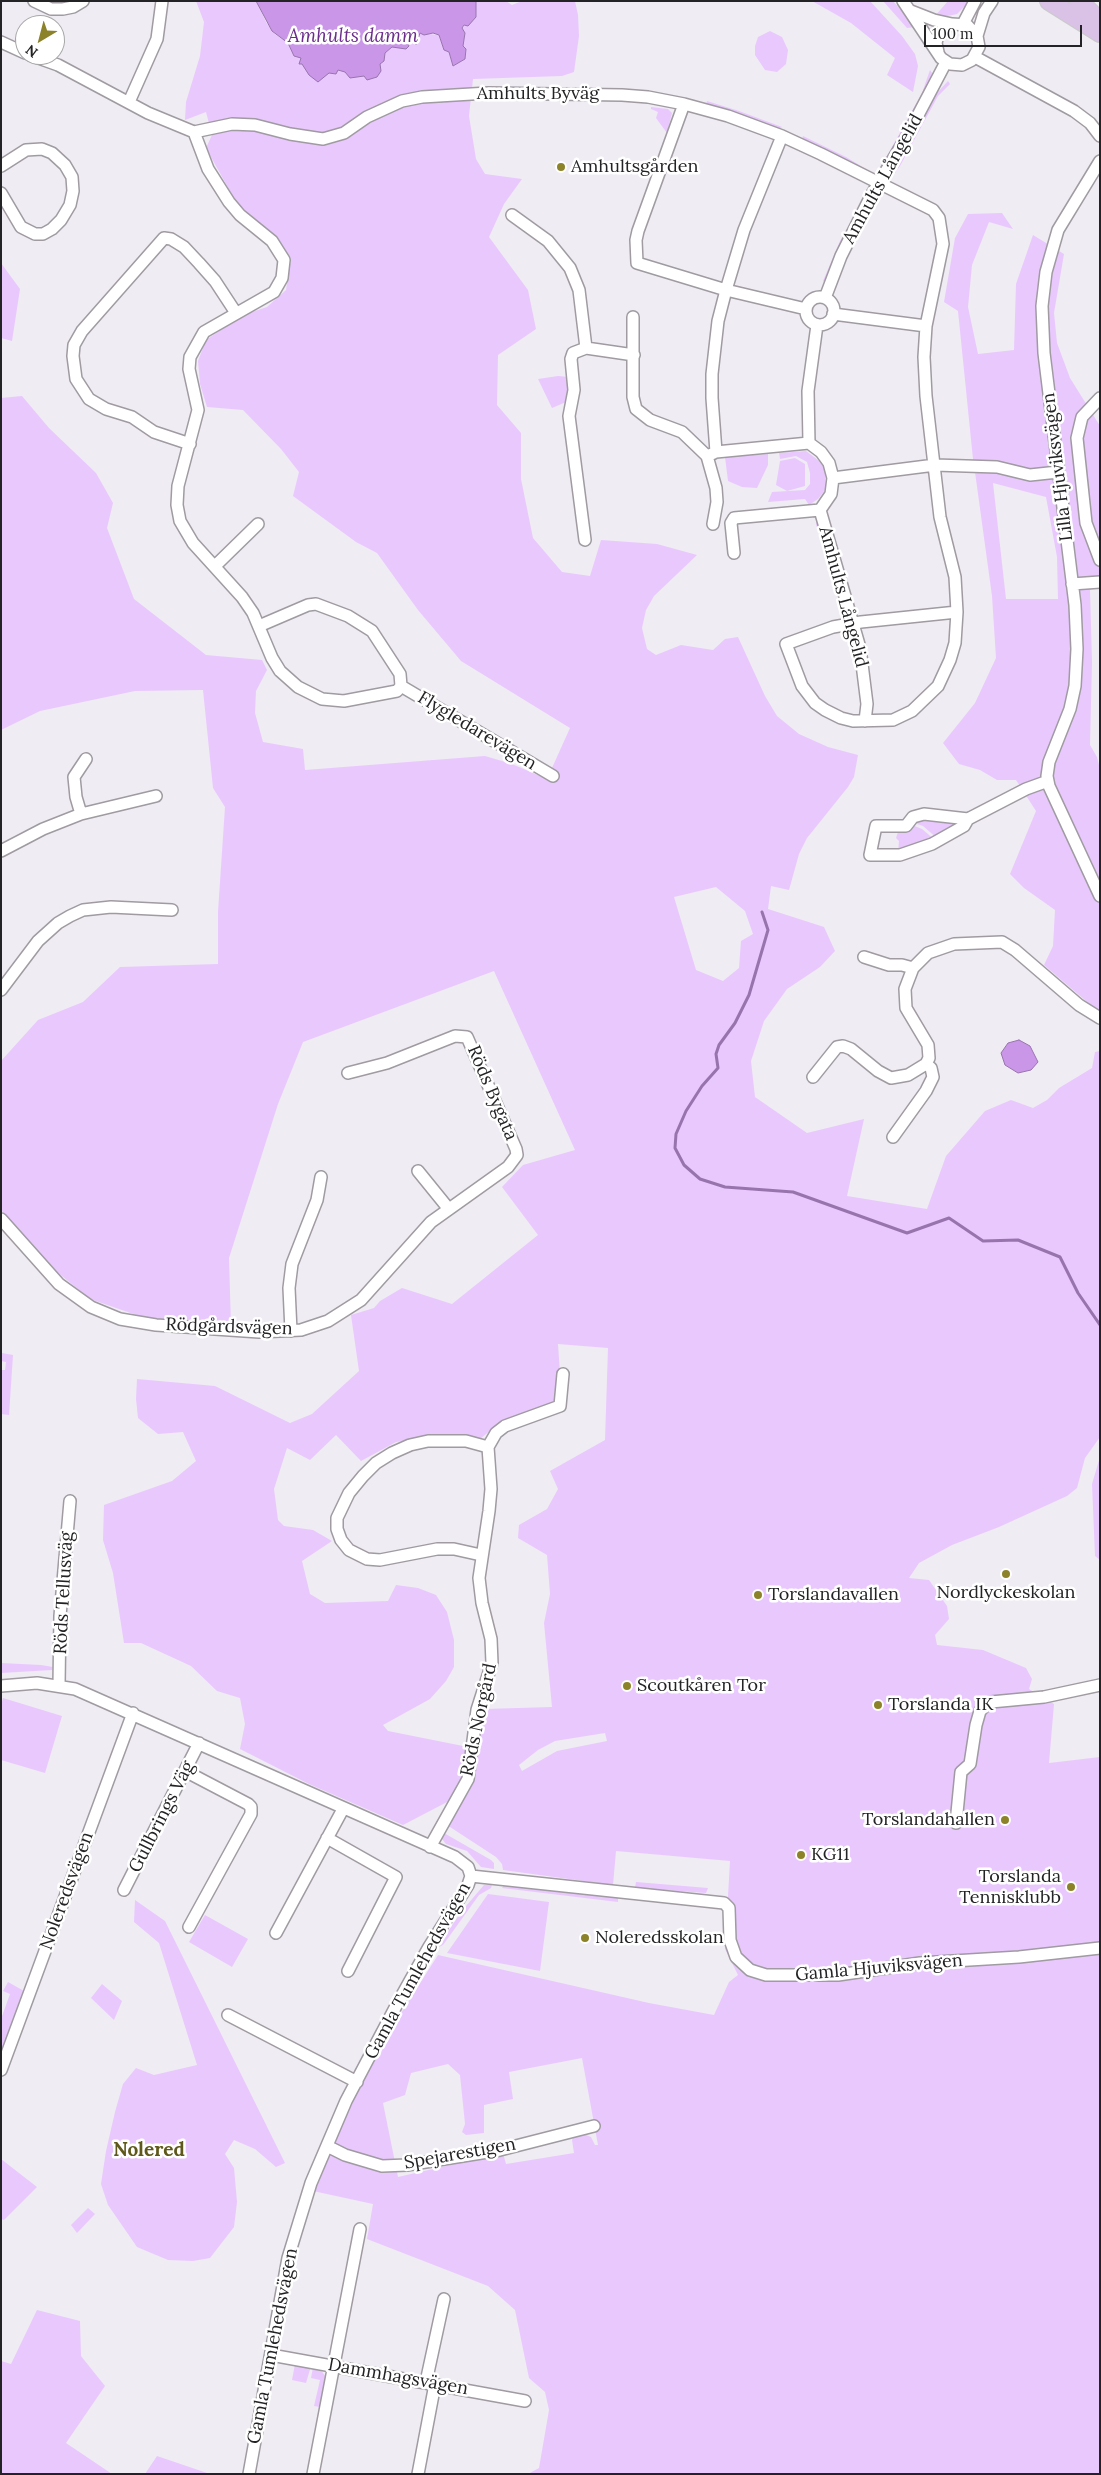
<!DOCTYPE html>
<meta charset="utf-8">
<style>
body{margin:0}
#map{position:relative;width:1101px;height:2475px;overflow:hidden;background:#f0ecf3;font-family:Lora,serif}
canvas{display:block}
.frame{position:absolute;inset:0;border:2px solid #232224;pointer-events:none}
.north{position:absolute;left:15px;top:15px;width:50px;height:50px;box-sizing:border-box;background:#fff;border:1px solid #a7a7a7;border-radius:50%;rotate:217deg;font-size:14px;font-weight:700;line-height:20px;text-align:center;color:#232224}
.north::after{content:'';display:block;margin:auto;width:18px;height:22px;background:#8c8229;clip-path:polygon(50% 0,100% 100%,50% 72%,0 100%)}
.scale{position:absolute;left:924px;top:25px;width:158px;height:22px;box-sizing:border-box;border:2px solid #232224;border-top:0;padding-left:6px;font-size:15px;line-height:18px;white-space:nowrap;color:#232224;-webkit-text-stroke:4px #fff;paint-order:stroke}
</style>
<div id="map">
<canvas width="1101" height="2475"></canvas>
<div class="frame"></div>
<div class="north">N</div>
<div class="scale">100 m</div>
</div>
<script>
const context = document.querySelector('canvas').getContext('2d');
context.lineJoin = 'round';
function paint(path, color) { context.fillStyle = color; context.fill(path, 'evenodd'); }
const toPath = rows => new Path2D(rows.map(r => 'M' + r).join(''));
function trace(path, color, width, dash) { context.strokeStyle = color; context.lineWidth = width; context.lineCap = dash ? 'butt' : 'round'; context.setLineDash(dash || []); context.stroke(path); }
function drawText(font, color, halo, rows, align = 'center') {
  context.font = font + ' Lora,serif'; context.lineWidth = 5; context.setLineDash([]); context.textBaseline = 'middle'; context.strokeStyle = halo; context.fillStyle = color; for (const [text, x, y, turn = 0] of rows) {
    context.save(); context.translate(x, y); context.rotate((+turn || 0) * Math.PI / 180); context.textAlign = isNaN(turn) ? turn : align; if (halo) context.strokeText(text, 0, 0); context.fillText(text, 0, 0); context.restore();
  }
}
paint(toPath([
 [196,1,256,1,266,22,275,34,288,43,294,56,301,57,302,64,329,73,338,70,364,76,384,61,385,53,392,47,407,42,410,38,416,45,420,33,439,35,444,50,449,52,453,66,465,59,466,50,463,46,465,33,462,28,476,17,476,1,506,1,512,5,522,1,575,1,578,15,579,36,574,72,562,76,473,79,469,116,476,159,485,174,522,179,504,204,489,237,528,290,536,329,498,355,497,405,521,433,521,479,533,538,562,572,590,576,601,540,657,544,697,555,654,596,646,610,642,628,647,649,656,655,681,645,713,650,725,639,738,637,765,696,777,716,799,734,828,747,858,755,854,777,848,787,807,838,799,854,789,890,771,886,768,909,824,927,835,951,820,967,787,989,764,1021,751,1061,755,1097,807,1133,864,1119,847,1196,927,1209,946,1156,985,1111,1011,1100,1033,1108,1047,1100,1059,1088,1092,1068,1095,1052,1100,1051,1100,1437,1085,1458,1077,1488,1067,1496,999,1527,952,1545,919,1563,909,1578,929,1580,947,1606,949,1619,935,1635,937,1645,983,1650,1026,1668,1032,1679,1029,1689,1054,1704,1049,1763,1100,1757,1100,2474,528,2474,539,2468,549,2410,545,2392,529,2378,515,2310,488,2286,367,2239,373,2204,313,2191,356,2095,382,2043,438,1955,649,2003,714,2015,729,1982,738,1975,725,1949,730,1861,616,1851,613,1885,503,1870,502,1864,496,1857,450,1827,447,1828,473,1784,484,1709,552,1707,544,1623,550,1594,547,1555,518,1538,519,1525,547,1509,558,1489,550,1471,605,1440,608,1348,558,1344,560,1374,554,1405,497,1425,480,1439,437,1436,396,1442,361,1461,336,1435,310,1460,287,1448,274,1489,278,1520,284,1526,313,1530,332,1541,302,1561,310,1594,325,1603,388,1601,396,1585,418,1588,436,1595,447,1612,454,1640,454,1667,446,1681,430,1699,383,1725,388,1731,468,1747,460,1783,449,1801,403,1825,309,1784,240,1749,245,1724,240,1698,217,1691,191,1666,141,1643,124,1643,113,1573,103,1540,104,1505,172,1481,196,1461,183,1432,158,1434,138,1418,136,1399,137,1379,215,1386,290,1423,312,1414,359,1371,351,1315,374,1308,380,1301,402,1288,452,1304,538,1235,502,1187,523,1165,575,1150,494,971,303,1042,278,1104,229,1258,231,1326,148,1319,90,1299,46,1263,1,1210,1,1061,38,1020,83,1002,120,967,218,964,218,912,225,807,213,788,203,690,135,691,40,711,1,730,1,398,22,396,49,428,96,473,113,503,107,528,134,599,206,655,262,660,267,670,256,691,255,713,263,742,303,749,305,770,485,756,512,764,547,779,570,728,461,661,418,610,377,553,356,542,293,496,299,472,281,449,243,410,207,407,200,384,198,361,206,340,243,315,267,307,286,290,291,258,278,239,236,202,206,148,212,135,206,112,185,120,186,102,200,56,204,22],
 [716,887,745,911,753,934,741,941,739,968,723,981,696,970,674,897],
 [605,1733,607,1741,557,1751,522,1771,519,1765,538,1750,555,1741],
 [582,2058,598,2145,595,2145,591,2137,584,2134,574,2136,572,2140,574,2153,506,2164,503,2153,398,2177,383,2103,405,2095,411,2073,448,2064,460,2075,465,2124,462,2132,466,2135,484,2133,484,2105,513,2099,509,2072],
 [812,1,870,1,902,36,915,54,918,66,913,92,887,75,895,58,851,23],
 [883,1,893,1,916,27,907,28],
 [948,1,970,1,957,14,943,17,935,16],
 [770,31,782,37,788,50,786,64,777,72,765,70,755,55,755,46,758,37],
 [930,70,932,73,928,87,883,167,882,165,922,93],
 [948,81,950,84,938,96,900,166,895,173,891,173,935,95],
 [707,101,739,111,782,127,779,129,706,104],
 [651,107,668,109,672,113,667,133,656,118,658,112,651,109],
 [803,136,846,157,866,169,864,170,802,139],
 [866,195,825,282,825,283,823,281,840,241],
 [1002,213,1013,229,989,222,972,265,968,307,978,354,1014,350,1016,284,1033,235,1064,254,1054,313,1057,343,1070,378,1100,426,1100,584,1090,590,1092,662,1090,745,1097,757,1100,769,1100,1013,1044,965,1053,946,1055,910,1024,888,1010,874,1036,811,1016,780,997,780,980,770,959,764,943,743,975,703,996,658,992,596,975,472,951,471,974,469,958,311,944,302,955,238,968,214],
 [993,483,1046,497,1057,557,1058,599,1006,599],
 [1,263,20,289,12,341,1,338],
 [558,376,569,377,570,383,566,402,552,408,538,379],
 [806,451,822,463,825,468,826,489,818,499,809,505,805,499,768,502,772,492,805,490,810,484,810,473,807,462,796,456,780,459,779,453],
 [768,454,768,465,757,488,742,487,728,481,725,457],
 [795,458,805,464,805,486,787,491,776,485,780,461],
 [817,520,843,610,832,582,816,524],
 [921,818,953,822,956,827,938,839,923,826,914,823],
 [912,825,922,829,935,840,898,853,899,841,896,838,898,832,905,831],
 [2,1353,13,1355,9,1415,1,1414,1,1370,5,1370,6,1362,1,1361],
 [1100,1457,1100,1560,1095,1556,1092,1484],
 [1,1663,41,1665,53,1667,52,1670,1,1673],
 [3,1698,62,1716,45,1773,1,1760,1,1705],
 [444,1833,491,1860,494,1863,494,1869,481,1867,467,1851,446,1844,442,1839],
 [636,1882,708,1888,706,1893,635,1888],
 [484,1885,492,1885,491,1888,479,1895,443,1945,437,1948,461,1912],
 [504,1885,618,1897,618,1902,502,1888],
 [488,1894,549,1902,540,1971,447,1953],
 [135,1900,165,1921,285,2163,276,2167,255,2149,234,2140,225,2154,234,2168,237,2202,234,2227,210,2258,193,2261,168,2260,137,2247,108,2205,101,2184,106,2151,115,2112,123,2084,136,2068,154,2075,197,2065,159,1943,134,1922],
 [205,1915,248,1939,232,1967,189,1942],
 [8,1982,24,1991,1,2052,1,2019,10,1994,3,1991],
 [102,1984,122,2001,114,2020,91,1998],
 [1,2159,37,2187,4,2220,1,2219],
 [88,2208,95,2214,77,2233,71,2225],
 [37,2310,80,2321,81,2356,105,2386,66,2443,112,2474,1,2474,1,2361,11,2364],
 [295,2364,311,2366,306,2383,292,2380],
 [313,2367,320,2369,326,2377,320,2407,314,2406,320,2380,311,2378],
 [157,2456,210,2474,145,2474]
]), '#e9c8fe');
const water = toPath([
 [256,1,476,1,476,17,468,26,464,25,462,28,465,33,463,46,466,49,465,59,453,66,449,52,444,50,439,35,433,33,424,35,420,33,416,45,410,38,407,42,409,46,406,49,392,47,385,53,384,61,380,64,381,71,377,77,367,80,364,76,350,78,345,72,338,70,336,74,329,73,318,82,309,75,302,64,299,64,301,58,294,56,288,43,272,31,256,1],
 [1019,1040,1030,1046,1038,1062,1031,1070,1018,1073,1005,1065,1001,1053,1008,1043,1019,1040]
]);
paint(water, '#ca97e8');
trace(water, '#9874ad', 1);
trace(toPath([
 [762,912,768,930,749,995,735,1023,719,1045,716,1054,718,1068,702,1086,686,1111,676,1134,675,1148,684,1165,700,1179,725,1187,793,1192,907,1233,949,1218,983,1241,1018,1240,1060,1257,1078,1293,1100,1325]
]), '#9874ad', 3);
const street = toPath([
 [34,1,51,9,63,9,73,7,83,1],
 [903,1,941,58,950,64,962,65,972,60,979,47,977,36,967,25,952,24,944,28,938,35,936,43,938,52],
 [911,11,934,20,952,24],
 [963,24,975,1],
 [977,36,984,13,992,1],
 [1,42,25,53],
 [30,55,58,65,148,113,194,132,208,169,229,202,240,215,272,241,284,260,282,278,274,292,204,332,190,357,189,369,198,410,178,486,177,505,180,521,193,543,242,597,253,613,272,658,280,671,298,687,322,699,344,701,397,691,401,686,400,674,372,631,348,616,316,604,308,605,259,626],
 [975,57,1074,111,1090,123,1100,136],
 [129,102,157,39,162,1],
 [684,104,638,231,636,240,637,263,726,290,718,321,712,374,712,398,716,452,809,443],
 [194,132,232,124,255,125,290,134,323,139,344,133,367,117,402,101,422,97,488,93,622,95,648,97,684,104,728,116,782,136,821,154,933,210,939,218,943,244,926,326],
 [782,136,744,230,726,290,806,309],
 [1100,161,1058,230,1046,272,1042,306,1044,353,1075,605,1077,649,1075,686,1070,709,1049,762,1047,776,1049,786,1100,896],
 [1,166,26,150,42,149,52,153,65,165,72,177,73,191,70,205,61,220,52,229,43,234,35,234,21,227,1,193],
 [512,215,548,241,570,268,579,290,586,348],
 '806 311a14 14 0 1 1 28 0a14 14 0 1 1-28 0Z',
 [825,298,841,256,872,194,906,138,946,62],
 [833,314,926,326,924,357,926,396,940,517,955,577,957,612],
 [633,317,633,397,636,409,650,420,682,432,707,456],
 [817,325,808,391,809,443,821,452,829,463,833,478,831,494,820,510],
 [1100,398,1082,417,1077,438,1086,523,1100,560],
 [190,444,154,432,132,417,106,409,89,399,76,379,73,356,74,345,82,331,164,238,171,239,184,247,199,263,215,281,236,313],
 [833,478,935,465,997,467,1030,475,1058,472],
 [820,510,860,648,867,704,865,721],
 [713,524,717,502,716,488,707,456,714,453],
 [585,540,569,416,574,390,571,359,573,353,586,348,634,355],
 [734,553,731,523,734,518,820,510],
 [215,566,258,524],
 [1072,584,1100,582],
 [957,612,955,643,950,660,938,686,912,711,893,720,853,721,841,718,825,710,815,703,802,686,786,644,833,627,861,622,957,612],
 [401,686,553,776],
 [81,814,76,797,74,777,86,759],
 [968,819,964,826,932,844,900,855,870,855,876,826,906,826,913,817,924,814,968,819,1026,789,1048,781],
 [1,851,43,829,81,814,156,796],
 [864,957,889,965,902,965,913,968],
 [1,990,38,941,58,923,70,916,83,910,111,907,172,910],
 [813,1077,837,1047,843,1046,851,1049,878,1071,891,1078,908,1075,926,1064,929,1058,928,1045,906,1008,905,989,913,968,928,953,954,944,1002,942,1015,950,1079,1005,1100,1018],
 [893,1137,926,1091,933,1077,931,1068,926,1064],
 [418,1171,448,1208],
 [1,1219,59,1284,91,1307,120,1319,156,1325,259,1332,301,1330,328,1321,361,1300,431,1222,508,1167,517,1155,516,1149,467,1037,455,1036,387,1063,348,1073],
 [291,1331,289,1288,292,1264,317,1200,321,1177],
 [481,1555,454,1549,437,1549,380,1560,367,1559,349,1550,341,1540,337,1529,337,1518,349,1493,363,1476,376,1463,392,1453,410,1445,428,1441,466,1441,488,1447],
 [59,1685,60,1616,70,1501],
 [1,1686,37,1683,75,1689,455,1857,468,1867,471,1876,468,1885,429,1947,396,2006,346,2101,311,2183,288,2258,249,2474],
 [185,1771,248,1804,251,1807,251,1814,189,1927],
 [956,1823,961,1772,970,1764,976,1725,980,1711,984,1707,991,1702,1044,1697,1100,1685],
 [327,1838,396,1877,348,1971],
 [430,1847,468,1779,477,1710,492,1663,491,1639,482,1603,479,1578,489,1511,491,1489,488,1447,496,1433,505,1426,560,1406,563,1374],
 [471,1876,724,1903,729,1908,730,1940,736,1957,750,1970,766,1975,838,1975,920,1963,1019,1957,1100,1948],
 [124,1890,199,1743],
 [276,1933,343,1809],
 [228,2015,357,2082],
 [1,2070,133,1713],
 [327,2146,345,2155,382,2166,407,2165,500,2150,594,2126],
 [271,2355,525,2401],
 [426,2382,444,2299],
 [313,2474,360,2229],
 [418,2474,435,2384]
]);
const primary = toPath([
 [1049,1,1100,33],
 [1079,1,1100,22]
]);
trace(street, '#9f9ba1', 14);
trace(primary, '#cacaca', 20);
trace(street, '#fff', 11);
trace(primary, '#d9c2e6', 18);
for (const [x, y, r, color] of [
 [561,167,5,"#8c8229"],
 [1006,1574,5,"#8c8229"],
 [758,1595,5,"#8c8229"],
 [627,1686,5,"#8c8229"],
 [878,1705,5,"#8c8229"],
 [1005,1820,5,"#8c8229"],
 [801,1855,5,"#8c8229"],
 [1071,1887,5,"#8c8229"],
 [585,1938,5,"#8c8229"]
]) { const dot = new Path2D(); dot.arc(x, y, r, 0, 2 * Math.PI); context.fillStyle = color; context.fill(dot); trace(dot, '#fff', 2); }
drawText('18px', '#232224', '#fff', [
 ["Amhults Byväg",538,94],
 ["Amhults Långelid",883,179,-61],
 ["Lilla Hjuviksvägen",1058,467,-97],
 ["Amhults Långelid",843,597,75],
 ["Flygledarevägen",477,731,31],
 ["Röds Bygata",492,1093,67],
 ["Rödgårdsvägen",229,1327,2],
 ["Röds Tellusväg",64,1593,-87],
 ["Röds Norgård",479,1720,-78],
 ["Gullbrings Väg",162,1817,-63],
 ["Noleredsvägen",67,1891,-70],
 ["Gamla Hjuviksvägen",879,1968,-5],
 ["Gamla Tumlehedsvägen",418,1971,-61],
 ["Spejarestigen",460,2154,-10],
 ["Gamla Tumlehedsvägen",273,2346,-79],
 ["Dammhagsvägen",398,2377,10]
]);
drawText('18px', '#232224', '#fff', [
 ["Amhultsgården",571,167],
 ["Nordlyckeskolan",1006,1593,"center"],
 ["Torslandavallen",768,1595],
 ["Scoutkåren Tor",637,1686],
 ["Torslanda IK",888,1705],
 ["Torslandahallen",995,1820,"right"],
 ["KG11",811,1855],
 ["Torslanda",1061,1877,"right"],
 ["Tennisklubb",1061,1898,"right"],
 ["Noleredsskolan",595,1938]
], 'left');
drawText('italic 19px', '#6b2c8a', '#fff', [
 ["Amhults damm",353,37]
]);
drawText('bold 19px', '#5f581b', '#fff', [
 ["Nolered",149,2151]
]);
</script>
